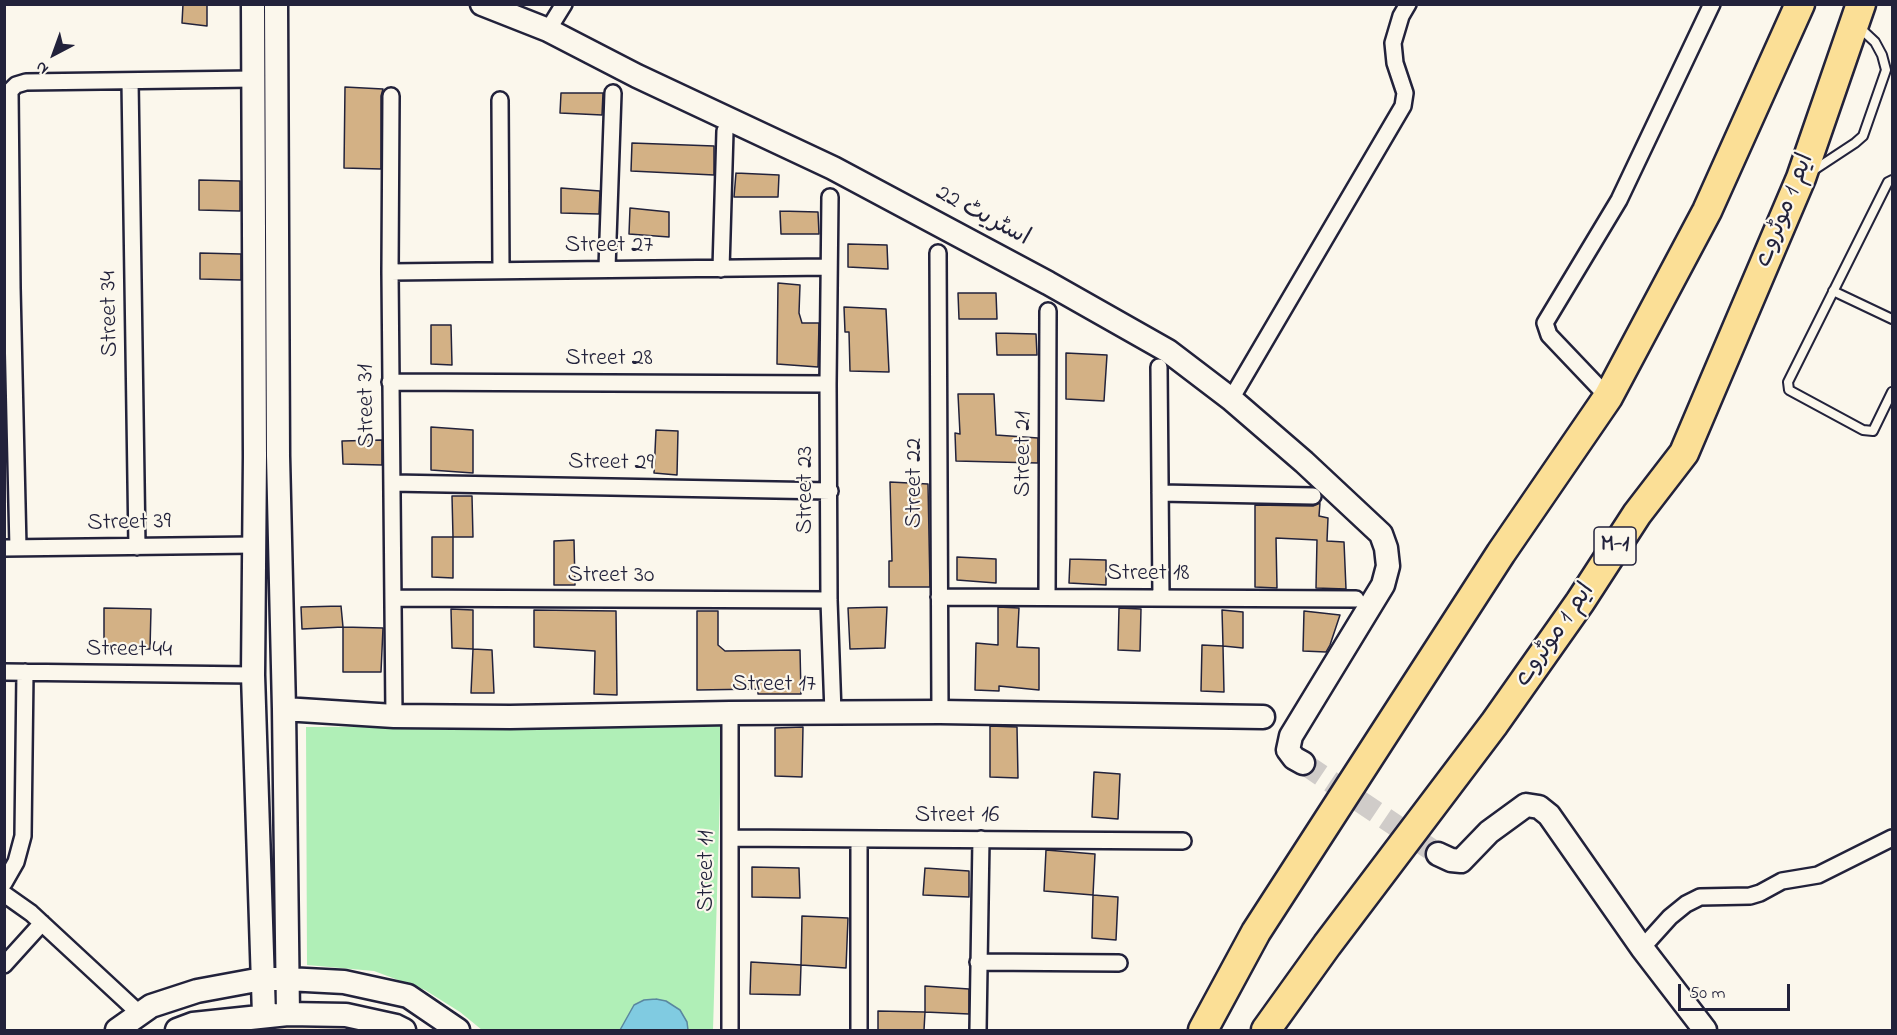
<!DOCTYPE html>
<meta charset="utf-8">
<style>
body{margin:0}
#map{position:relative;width:1897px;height:1035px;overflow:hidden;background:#fbf7ec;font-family:"Indie Flower",sans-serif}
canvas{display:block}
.frame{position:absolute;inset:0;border:6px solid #22223b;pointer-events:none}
.north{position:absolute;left:24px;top:24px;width:60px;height:60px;-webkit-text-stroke:4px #fbf7ec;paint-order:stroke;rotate:221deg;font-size:16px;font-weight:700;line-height:24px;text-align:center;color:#22223b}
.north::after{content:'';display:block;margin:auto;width:21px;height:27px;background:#22223b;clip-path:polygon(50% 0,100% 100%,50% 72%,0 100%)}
.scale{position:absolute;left:1678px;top:984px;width:112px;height:27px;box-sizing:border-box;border:3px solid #22223b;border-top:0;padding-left:8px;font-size:18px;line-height:21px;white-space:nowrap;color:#22223b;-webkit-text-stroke:4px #fbf7ec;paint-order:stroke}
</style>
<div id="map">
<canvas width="1897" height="1035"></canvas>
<div class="frame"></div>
<div class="north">N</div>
<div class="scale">50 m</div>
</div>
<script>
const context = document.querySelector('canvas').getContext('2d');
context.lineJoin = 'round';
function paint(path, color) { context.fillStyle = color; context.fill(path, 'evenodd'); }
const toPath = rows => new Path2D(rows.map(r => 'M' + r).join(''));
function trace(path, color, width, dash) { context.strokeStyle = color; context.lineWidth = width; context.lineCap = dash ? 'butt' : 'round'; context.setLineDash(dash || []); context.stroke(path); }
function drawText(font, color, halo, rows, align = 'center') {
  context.font = font + ' "Indie Flower","Playpen Sans Arabic",sans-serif'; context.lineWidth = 4.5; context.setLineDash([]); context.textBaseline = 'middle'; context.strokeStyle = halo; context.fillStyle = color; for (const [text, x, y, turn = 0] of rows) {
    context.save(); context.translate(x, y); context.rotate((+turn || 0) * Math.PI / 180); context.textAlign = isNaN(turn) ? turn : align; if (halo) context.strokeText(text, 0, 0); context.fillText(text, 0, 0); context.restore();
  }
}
paint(toPath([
 [265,1019,339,1025,378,1030,190,1030]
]), '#efe2cd');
paint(toPath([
 [722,725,713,1030,482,1030,460,1012,425,990,374,971,307,965,306,727]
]), '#b0efb7');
const water = toPath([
 [656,999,666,1001,680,1010,687,1022,688,1030,620,1030,634,1005,644,1000,656,999]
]);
paint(water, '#80cbe1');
trace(water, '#5a879f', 1.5);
const building = toPath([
 [183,4,207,4,207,26,182,23,183,4],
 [345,87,383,89,381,96,381,169,344,168,345,87],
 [561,93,603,93,602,115,560,113,561,93],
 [632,143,714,146,714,175,631,171,632,143],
 [736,173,779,175,778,197,734,197,736,173],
 [199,180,240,181,240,211,199,210,199,180],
 [561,188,600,191,599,214,561,213,561,188],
 [630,208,669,212,669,237,629,234,630,208],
 [780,211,818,212,819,234,781,234,780,211],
 [848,244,887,245,888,269,848,267,848,244],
 [200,253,241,254,241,280,200,279,200,253],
 [778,283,800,285,799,313,802,323,819,323,818,367,777,364,778,283],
 [958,293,996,293,997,319,959,319,958,293],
 [844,307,886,309,889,372,850,371,849,332,845,332,844,307],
 [431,325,451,325,452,365,431,364,431,325],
 [996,333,1036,334,1037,355,997,355,996,333],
 [1066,353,1107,355,1104,401,1066,399,1066,353],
 [958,394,994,394,996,435,1038,438,1038,463,956,461,955,433,960,434,958,394],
 [431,427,473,430,473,473,431,470,431,427],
 [656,430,678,431,677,475,654,473,656,430],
 [382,440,382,465,343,464,342,441,382,440],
 [890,482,928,484,930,587,889,587,889,561,892,561,890,482],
 [452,496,472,496,473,537,453,537,452,496],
 [1320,503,1319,516,1328,518,1327,541,1344,542,1346,589,1316,588,1317,540,1276,538,1277,588,1255,587,1255,505,1313,506,1320,503],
 [432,537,453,537,453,578,432,577,432,537],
 [574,540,575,585,554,585,554,541,574,540],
 [957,557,996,559,996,583,957,580,957,557],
 [1070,559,1106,560,1106,585,1069,583,1070,559],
 [341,606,343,627,302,629,301,607,341,606],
 [887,607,885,648,850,649,848,608,887,607],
 [998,607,1019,608,1017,647,1039,648,1039,690,999,686,999,691,975,690,976,643,998,645,998,607],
 [104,608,151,609,150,649,104,649,104,608],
 [1119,608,1141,609,1140,651,1118,650,1119,608],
 [451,609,473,610,473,649,452,648,451,609],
 [534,610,616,611,617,695,594,694,595,651,534,647,534,610],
 [1222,610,1243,612,1243,648,1223,646,1222,610],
 [697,611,718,611,718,645,725,651,800,650,801,694,758,694,758,689,697,690,697,611],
 [1304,611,1340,615,1330,645,1326,652,1303,651,1304,611],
 [343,627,383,628,381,672,343,672,343,627],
 [1202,645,1223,646,1224,692,1201,691,1202,645],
 [473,649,492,650,494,693,471,693,473,649],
 [990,726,1017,727,1018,778,990,777,990,726],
 [803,727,802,777,775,776,775,728,803,727],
 [1094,772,1120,774,1118,819,1092,817,1094,772],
 [1046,850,1095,854,1093,895,1044,891,1046,850],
 [752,867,799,868,800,898,752,897,752,867],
 [925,868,969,871,969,897,923,895,925,868],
 [1093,895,1118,897,1116,940,1092,938,1093,895],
 [802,916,848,918,846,968,801,965,802,916],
 [751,962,801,965,800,995,750,994,751,962],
 [925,986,969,989,969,1014,925,1012,925,986],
 [878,1011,925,1012,924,1030,878,1030,878,1011]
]);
paint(building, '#d3b185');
trace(building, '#22223b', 1.5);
trace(toPath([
 [1303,763,1438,854]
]), '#d0ccc9', 22, [22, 11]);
const lane = toPath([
 [1814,170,1855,143,1863,136,1886,70,1882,55,1875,42,1860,28],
 [1892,180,1888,182,1788,382,1789,390,1863,430,1873,431,1892,392],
 [1833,291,1892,319]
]);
const street = toPath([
 [548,30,564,4],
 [130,81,137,547],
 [391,96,390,272,394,716],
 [500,100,501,270],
 [830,197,828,384,829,600,833,713],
 [938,253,940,712],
 [607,268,613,93],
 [721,269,725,131],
 [390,272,829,267],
 [1159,367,1161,597],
 [390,382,828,384],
 [1608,397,1549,335,1545,323,1619,200,1712,4],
 [1231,399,1403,106,1405,93,1395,63,1393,43,1401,16,1408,4],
 [392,483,830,491],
 [1160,493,1313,496],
 [4,548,254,545],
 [18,548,12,288,10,91,16,85,26,82,254,79],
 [939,597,1356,599],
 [1047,597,1048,311],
 [393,598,829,600],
 [4,672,253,675],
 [731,838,1183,841],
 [859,840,859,1030],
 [4,883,16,862,23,836,25,672],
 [4,894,31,913,140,1014],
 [1642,948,1670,917,1686,904,1700,897,1750,896,1760,893,1782,881,1818,875,1892,838],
 [978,962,1119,963],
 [4,965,42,923],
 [730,1030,730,713],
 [978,1030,981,839]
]);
const secondary = toPath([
 [253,4,255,457,253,675,264,1015],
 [276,4,278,456,284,709,288,1014],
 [482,4,548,30,637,76,833,168,1048,283,1168,351,1231,399,1304,462,1381,534,1386,548,1388,566,1383,585,1291,736,1288,750,1294,758,1303,763],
 [284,709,394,716,510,717,730,713,940,712,1263,717],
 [1438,854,1451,860,1461,861,1489,832,1526,805,1539,807,1549,815,1642,948,1705,1030],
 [117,1030,151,1006,197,991,262,979,287,979,344,982,408,996,458,1030],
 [177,1030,193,1024,288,1014,346,1015,396,1026,404,1030]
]);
const highway = toPath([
 [1203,1030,1256,932,1501,553,1608,397,1707,211,1800,4],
 [1266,1030,1327,945,1494,724,1580,602,1637,514,1684,453,1801,178,1861,4]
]);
trace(lane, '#22223b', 12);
trace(street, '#22223b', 20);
trace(secondary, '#22223b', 27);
trace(highway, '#22223b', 33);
trace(lane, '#fbf7ec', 8);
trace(street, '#fbf7ec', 15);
trace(secondary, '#fbf7ec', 22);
trace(highway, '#fbdf96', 28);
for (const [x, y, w] of [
 [1615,546,42]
]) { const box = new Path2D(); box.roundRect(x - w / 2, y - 19, w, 38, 4.5); context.fillStyle = '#fbf7ec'; context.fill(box); trace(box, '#22223b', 1.5); }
drawText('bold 22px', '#22223b', null, [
 ["M-1",1615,546]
]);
drawText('24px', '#22223b', '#fbf7ec', [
 ["ایم 1 موٹروے",1786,211,-68],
 ["اسٹریٹ 22",982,217,28],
 ["Street 27",609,247],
 ["Street 34",111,314,-91],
 ["Street 28",609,360],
 ["Street 31",368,406,-91],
 ["Street 21",1025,454,-90],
 ["Street 29",611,464,1],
 ["Street 22",916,483,-90],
 ["Street 23",807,490,-90],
 ["Street 39",129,524,-1],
 ["Street 18",1148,575],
 ["Street 30",611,577],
 ["ایم 1 موٹروے",1556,636,-55],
 ["Street 44",129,651,1],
 ["Street 17",774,686],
 ["Street 16",957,817],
 ["Street 11",708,871,-90]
]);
</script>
